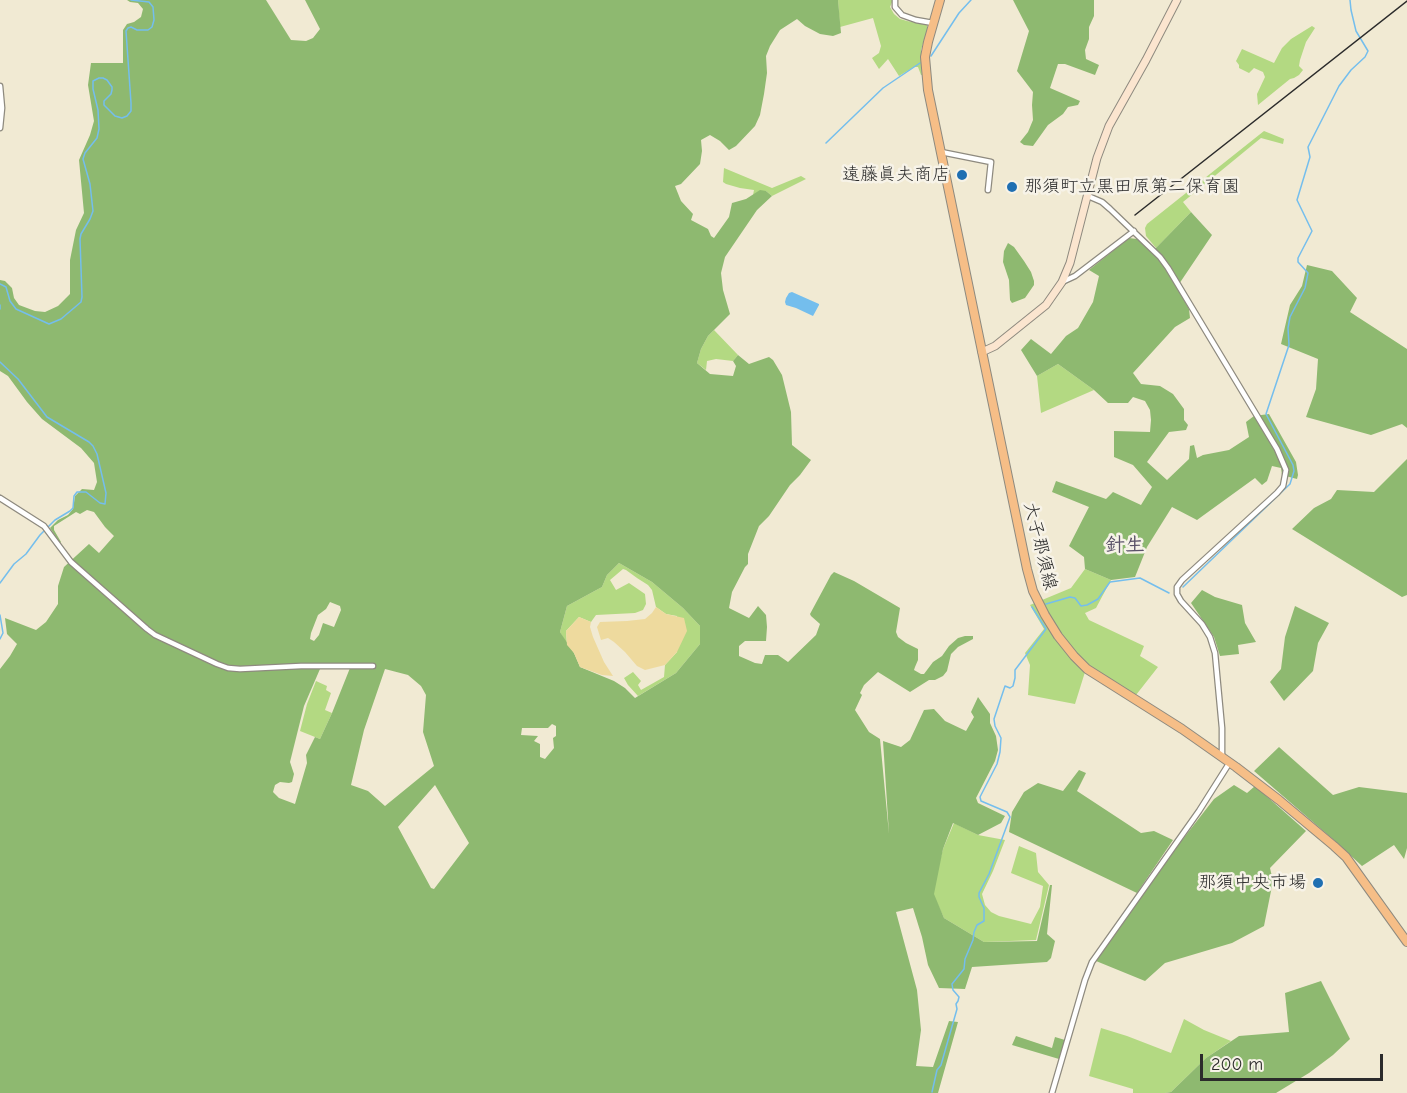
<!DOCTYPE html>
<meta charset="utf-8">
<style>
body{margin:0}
#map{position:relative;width:1407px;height:1093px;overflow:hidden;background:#f1ead3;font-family:"Comic Neue",sans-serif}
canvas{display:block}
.scale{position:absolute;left:1200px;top:1054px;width:183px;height:27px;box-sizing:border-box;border:3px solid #2b2b2b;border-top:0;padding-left:8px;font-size:18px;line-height:21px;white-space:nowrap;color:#2b2b2b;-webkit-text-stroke:4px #f7f3e8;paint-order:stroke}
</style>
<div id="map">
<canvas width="1407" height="1093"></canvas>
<div class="scale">200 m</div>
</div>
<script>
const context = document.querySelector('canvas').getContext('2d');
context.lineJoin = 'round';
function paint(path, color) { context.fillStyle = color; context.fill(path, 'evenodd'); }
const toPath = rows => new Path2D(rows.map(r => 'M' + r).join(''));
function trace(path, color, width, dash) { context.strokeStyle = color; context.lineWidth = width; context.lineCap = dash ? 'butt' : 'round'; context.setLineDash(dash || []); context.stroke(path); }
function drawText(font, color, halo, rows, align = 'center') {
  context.font = font + ' "Comic Neue","Klee One",sans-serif'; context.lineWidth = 5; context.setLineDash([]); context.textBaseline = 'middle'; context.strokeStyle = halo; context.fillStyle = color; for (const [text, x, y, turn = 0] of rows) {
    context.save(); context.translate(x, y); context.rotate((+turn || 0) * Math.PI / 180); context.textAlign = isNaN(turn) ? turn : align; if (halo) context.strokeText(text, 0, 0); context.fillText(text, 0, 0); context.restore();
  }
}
paint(toPath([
 [838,0,893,0,890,7,894,14,900,19,907,21,927,25,927,30,921,50,922,75,921,75,918,67,914,67,899,76,888,59,879,69,872,58,879,53,881,46,873,18,840,27],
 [1312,26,1315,28,1306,42,1300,60,1299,66,1303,70,1299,75,1294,78,1290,79,1258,105,1257,94,1265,77,1263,72,1254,68,1249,73,1239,68,1239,65,1236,61,1242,49,1274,63,1282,48,1291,39],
 [1264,131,1284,139,1283,144,1261,138,1183,202,1191,212,1156,248,1146,236,1145,228,1147,224],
 [724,168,772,188,801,176,806,179,772,196,766,191,760,191,753,195,754,190,740,188,726,184,723,182],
 [714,330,738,355,733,361,716,359,707,361,706,370,697,363,701,349,708,336],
 [1058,364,1094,390,1041,413,1037,376],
 [619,563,652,582,683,608,700,626,700,644,676,673,638,696,628,685,624,678,633,672,641,681,638,685,641,690,664,677,665,665,677,652,677,616,666,614,656,607,652,590,648,585,637,578,626,570,623,569,610,580,616,590,629,583,645,594,646,604,643,610,635,613,596,615,591,622,579,617,566,631,567,645,560,632,567,606,602,587,607,575],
 [1085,569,1111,580,1096,608,1085,613,1089,620,1144,646,1140,656,1158,667,1136,695,1096,671,1085,672,1075,704,1028,695,1030,665,1025,653,1044,629,1030,605,1071,588],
 [316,681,327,686,326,690,331,693,325,710,332,713,320,739,300,731,307,704],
 [954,823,978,835,1005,840,993,871,982,894,985,905,991,912,999,916,1031,924,1040,907,1043,886,1011,873,1019,846,1036,853,1038,872,1049,885,1036,940,984,942,944,918,932,892,943,849],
 [1184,1019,1204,1030,1231,1041,1206,1058,1171,1092,1165,1093,1133,1093,1133,1089,1089,1076,1101,1028,1127,1036,1171,1053]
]), '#b3d982');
paint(toPath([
 [127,0,266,0,291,40,306,41,313,38,320,29,305,0,838,0,841,33,833,36,820,34,805,26,797,19,780,30,770,46,766,56,767,73,764,94,760,115,755,126,736,146,729,150,720,141,710,135,701,140,702,151,700,164,681,184,675,186,681,201,693,214,691,220,708,229,711,236,714,238,729,217,732,203,746,199,760,190,766,191,772,196,757,210,725,257,721,273,723,290,730,314,708,336,701,349,697,363,710,374,733,376,736,366,733,361,738,355,749,364,769,357,773,360,782,375,791,412,792,445,811,460,800,475,790,485,769,516,759,526,748,554,748,564,745,567,732,592,729,608,749,618,758,606,766,615,767,627,766,641,745,641,739,646,739,656,755,663,762,664,765,655,778,655,788,662,816,635,820,624,811,616,810,614,831,575,834,572,854,581,900,608,896,632,898,637,906,643,918,649,918,660,915,667,914,670,921,674,924,674,933,662,942,656,949,646,958,638,965,636,973,636,973,639,958,647,951,654,947,671,943,676,935,680,929,680,910,692,878,672,864,685,860,693,862,695,855,710,869,732,880,739,889,834,883,741,901,747,910,740,924,710,934,709,945,721,966,731,974,717,971,712,978,697,990,714,990,723,996,736,998,750,995,761,976,798,978,803,1005,816,1001,823,978,835,953,823,943,849,934,894,944,918,984,942,1037,941,1050,885,1052,885,1047,934,1055,941,1051,958,1047,962,972,967,965,989,939,988,928,965,922,937,913,908,896,912,917,990,921,1030,916,1066,933,1067,949,1021,958,1022,938,1093,0,1093,0,669,10,656,17,644,7,634,5,618,36,630,46,622,58,604,58,586,64,567,89,544,99,553,114,536,105,527,94,512,87,510,80,514,76,512,54,526,54,530,61,542,60,543,50,528,58,520,68,515,73,509,75,496,82,489,94,490,97,482,94,463,81,448,42,419,27,402,8,376,0,371,0,280,5,281,12,288,14,298,19,305,35,311,45,312,58,306,70,294,70,260,76,230,84,213,79,160,90,135,94,121,88,85,91,63,123,63,123,30,127,24,134,22,141,17,143,9,138,3,130,2],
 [619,563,652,582,683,608,700,626,700,644,676,673,635,698,625,688,614,681,580,667,574,653,560,632,567,606,602,587,607,575],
 [330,602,340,606,341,610,334,627,323,623,319,635,314,641,310,639,311,633,318,615,326,609],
 [350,668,332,713,320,739,315,737,306,755,307,763,295,804,279,798,273,792,275,785,280,782,289,783,292,782,294,774,290,762,304,706,320,669],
 [385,669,408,675,421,686,426,695,423,732,434,766,385,806,368,791,351,785,364,730],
 [552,724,556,726,556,736,553,738,554,748,545,759,540,757,540,744,534,741,538,736,521,735,522,728,548,728],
 [435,785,469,843,434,889,431,888,398,827],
 [1013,0,1094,0,1094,16,1089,27,1089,39,1085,50,1086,59,1099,65,1095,75,1065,64,1058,64,1050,88,1080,101,1078,105,1068,107,1063,114,1048,125,1033,146,1024,145,1020,142,1028,132,1033,120,1032,105,1033,92,1017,71,1029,31],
 [1191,212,1212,235,1177,287,1189,309,1190,318,1175,327,1133,373,1141,384,1160,386,1173,394,1184,409,1184,420,1188,425,1186,430,1169,432,1147,462,1167,480,1189,459,1190,446,1194,445,1197,458,1203,455,1229,450,1249,437,1246,422,1254,416,1269,414,1296,462,1298,475,1297,479,1282,475,1281,468,1272,466,1267,481,1262,485,1255,478,1197,520,1172,507,1147,547,1135,577,1111,580,1085,569,1084,557,1069,546,1089,507,1052,492,1056,481,1106,499,1113,492,1141,505,1152,487,1133,465,1114,457,1114,431,1150,432,1151,420,1150,410,1145,401,1133,397,1128,403,1108,403,1094,390,1058,364,1037,376,1021,350,1031,339,1051,354,1066,336,1078,328,1093,302,1099,276,1089,270,1129,238,1137,239,1152,252],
 [1008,243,1014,247,1024,261,1031,272,1034,281,1034,285,1025,298,1012,303,1010,300,1009,280,1003,262,1004,251],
 [1307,265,1332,271,1357,298,1350,312,1407,349,1407,428,1402,424,1371,435,1306,417,1316,389,1318,359,1281,344,1290,305,1302,286],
 [1407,459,1407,595,1402,597,1292,529,1314,508,1331,499,1337,490,1374,492],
 [1202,590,1215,597,1242,605,1245,623,1256,642,1238,645,1239,654,1220,656,1214,637,1191,603],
 [1295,606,1329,623,1318,643,1313,671,1284,701,1270,682,1281,669,1285,637],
 [1279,747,1333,795,1359,787,1407,793,1407,848,1404,859,1394,845,1362,866,1335,841,1254,771],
 [1079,770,1086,773,1077,791,1141,833,1154,831,1173,840,1137,893,1009,832,1012,812,1024,792,1038,783,1063,791],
 [1234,785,1247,793,1255,786,1306,831,1270,868,1273,881,1264,926,1232,943,1165,963,1145,981,1096,961,1179,844,1214,799],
 [1321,981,1350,1039,1333,1055,1309,1073,1276,1093,1165,1093,1171,1092,1206,1058,1239,1036,1289,1032,1285,993],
 [1016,1036,1052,1048,1055,1037,1065,1040,1059,1059,1012,1045]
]), '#8eb970');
paint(toPath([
 [656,607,666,614,684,618,687,631,677,652,665,665,645,670,637,666,625,652,614,642,608,638,601,640,597,627,600,622,627,621,645,619,652,613],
 [579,617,591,622,590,627,593,637,604,662,613,676,602,675,580,667,574,653,567,645,566,631]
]), '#eeda9e');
paint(toPath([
 [792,292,819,304,819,305,813,316,796,308,786,305,785,302,786,298,789,293]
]), '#74beed');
trace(toPath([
 [931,56,959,13,971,0],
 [826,143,883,88,920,63],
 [0,284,6,287,10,301,16,309,49,324,61,319,81,302,82,297,80,239,81,234,90,219,93,211,90,184,83,159,85,153,97,138,99,129,98,110,93,89,93,81,99,78,103,78,107,80,112,87,112,90,111,94,104,101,104,105,115,116,122,118,127,116,131,111,131,103,126,31,128,28,131,27,137,30,148,30,152,27,154,20,153,7,149,2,131,0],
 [0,305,0,309],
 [0,362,18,379,47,417,89,442,93,446,97,454,106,493,105,504,100,503,86,492,77,492,74,496,73,508,70,511,55,520,40,535,26,554,14,564,0,583],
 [1183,587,1290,484,1294,471,1293,465,1266,414,1289,345,1288,328,1290,317,1305,288,1308,273,1298,262,1298,258,1312,231,1297,200,1310,157,1308,147,1339,86,1351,70,1365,57,1368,51,1356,31,1351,10,1350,0],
 [1046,604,1070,597,1075,598,1081,606,1087,605,1098,599,1110,582,1140,578,1169,593],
 [0,615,3,633,0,639],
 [932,1092,937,1070,941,1065,957,1009,956,1004,958,1001,959,997,953,990,952,984,964,969,965,959,973,940,974,932,977,925,984,921,984,908,979,897,979,893,989,874,1010,817,1007,812,981,801,980,797,997,764,1000,752,1001,738,995,726,994,719,1005,686,1010,688,1013,686,1015,678,1015,670,1046,629,1032,607]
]), '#74beed', 1.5);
const street = toPath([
 [895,0,895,7,902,15,916,20,933,23],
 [0,86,2,108,0,128],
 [941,152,991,162,988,190],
 [1088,196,1102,202,1110,209,1160,257,1168,268,1277,449,1286,470,1283,486,1277,493,1182,580,1177,587,1177,594,1181,601,1202,624,1210,637,1215,653,1222,728,1222,757],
 [1062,282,1075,276,1134,231],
 [0,498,44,526,71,562,147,629,155,635,217,664,228,668,240,669,301,666,373,666],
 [1052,1093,1085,980,1092,962,1199,811,1230,762]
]);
const secondary = toPath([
 [982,352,995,346,1046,305,1062,282,1070,263,1097,158,1109,126,1146,60,1177,0]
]);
const primary = toPath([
 [940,0,928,42,925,57,928,90,1027,569,1033,591,1045,615,1058,636,1074,656,1087,669,1182,729,1236,767,1279,800,1334,846,1346,857,1407,942]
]);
trace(street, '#8e8a7f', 7);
trace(secondary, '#8e8a7f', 9);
trace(primary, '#8e8a7f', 10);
trace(street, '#fff', 4.5);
trace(secondary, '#fbe5cf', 7);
trace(primary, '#f6be87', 8);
trace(toPath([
 [1135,215,1407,1]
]), '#2b2b2b', 1.5);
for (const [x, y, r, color] of [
 [962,175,6,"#1f6fb2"],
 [1012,187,6,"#1f6fb2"],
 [1318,883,6,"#1f6fb2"]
]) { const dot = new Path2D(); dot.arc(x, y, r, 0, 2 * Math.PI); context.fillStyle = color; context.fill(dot); trace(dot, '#f7f3e8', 2); }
drawText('18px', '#2b2b2b', '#f7f3e8', [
 ["遠藤眞夫商店",950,175],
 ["那須町立黒田原第二保育園",1024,187,"left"],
 ["那須中央市場",1306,883]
], 'right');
drawText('18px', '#2b2b2b', '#f7f3e8', [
 ["大子那須線",1040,546,76]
]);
drawText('bold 20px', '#5b5269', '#f7f3e8', [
 ["針生",1125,545]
]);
</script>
